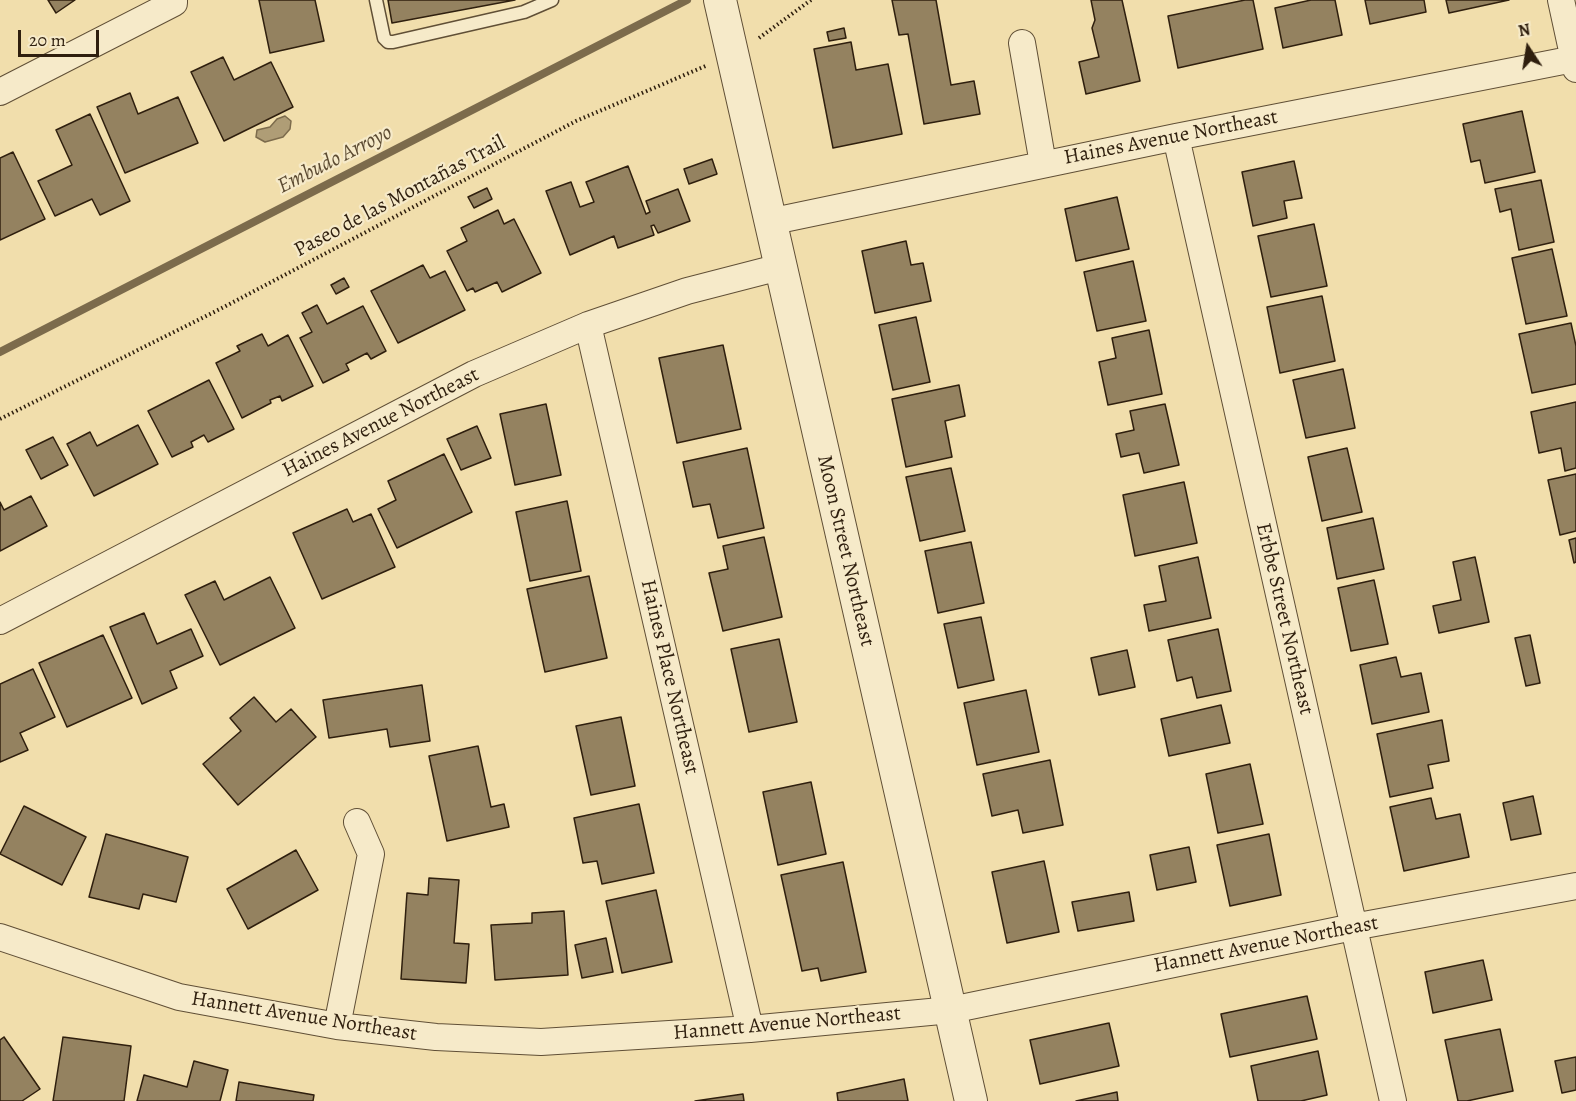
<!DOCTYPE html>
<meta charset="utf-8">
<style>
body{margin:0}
#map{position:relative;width:1576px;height:1101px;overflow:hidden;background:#f1deac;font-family:Alegreya,serif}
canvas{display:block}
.north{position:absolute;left:1498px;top:18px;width:60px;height:60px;-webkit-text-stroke:4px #f6eac9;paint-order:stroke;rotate:348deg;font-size:16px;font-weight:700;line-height:24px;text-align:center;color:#2f1f0e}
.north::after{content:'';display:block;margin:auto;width:21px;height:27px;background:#2f1f0e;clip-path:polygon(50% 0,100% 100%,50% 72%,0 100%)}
.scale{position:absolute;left:18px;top:30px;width:81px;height:27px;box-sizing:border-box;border:3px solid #2f1f0e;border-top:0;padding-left:8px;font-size:18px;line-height:21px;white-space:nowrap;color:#2f1f0e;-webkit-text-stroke:4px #f6eac9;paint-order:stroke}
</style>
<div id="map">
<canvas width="1576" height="1101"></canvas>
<div class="north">N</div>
<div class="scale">20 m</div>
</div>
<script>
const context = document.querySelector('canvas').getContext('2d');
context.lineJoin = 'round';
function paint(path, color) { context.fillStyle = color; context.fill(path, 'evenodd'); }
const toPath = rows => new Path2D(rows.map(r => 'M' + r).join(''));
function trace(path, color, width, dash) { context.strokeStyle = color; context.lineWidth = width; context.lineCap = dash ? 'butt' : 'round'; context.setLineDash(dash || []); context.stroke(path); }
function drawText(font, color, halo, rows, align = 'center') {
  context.font = font + ' Alegreya,serif'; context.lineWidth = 4.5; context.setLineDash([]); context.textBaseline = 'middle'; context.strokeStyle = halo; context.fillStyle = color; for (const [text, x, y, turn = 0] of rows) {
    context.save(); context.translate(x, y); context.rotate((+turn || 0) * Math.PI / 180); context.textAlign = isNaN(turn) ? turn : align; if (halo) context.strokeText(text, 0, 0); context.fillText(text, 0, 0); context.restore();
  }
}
const water = toPath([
 [285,116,291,121,290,129,283,137,265,142,256,137,257,130,270,127,277,119,285,116]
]);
paint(water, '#af9d76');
trace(water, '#7c6b4c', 1.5);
trace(toPath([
 [0,352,687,0]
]), '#7c6b4c', 8);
const building = toPath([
 [48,0,75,0,56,13,48,0],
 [259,0,315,0,324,41,270,53,259,0],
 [388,0,515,0,392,23,388,0],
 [892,0,936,0,951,85,974,81,980,114,924,124,908,34,899,35,892,0],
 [1091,0,1122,0,1140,81,1086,94,1079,62,1099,57,1092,28,1095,20,1091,0],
 [1245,0,1253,0,1263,49,1178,68,1168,16,1245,0],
 [1311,0,1335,0,1342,35,1283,48,1275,8,1311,0],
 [1365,0,1424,0,1426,12,1370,24,1365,0],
 [1446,0,1509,0,1449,13,1446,0],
 [844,28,846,38,829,41,827,32,844,28],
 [851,42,856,70,888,64,902,134,833,148,814,49,851,42],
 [223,57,234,80,271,62,293,107,224,141,191,72,223,57],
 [130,93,138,114,178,97,198,143,125,173,97,107,130,93],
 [1522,111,1535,172,1485,183,1480,160,1471,162,1463,124,1522,111],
 [90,114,130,201,100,215,92,199,55,216,38,181,72,165,56,130,90,114],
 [13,152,45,219,0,240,0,158,13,152],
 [712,159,717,174,689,184,684,169,712,159],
 [1294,161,1302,198,1284,201,1287,218,1253,226,1242,172,1294,161],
 [628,166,646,214,650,212,646,201,678,189,690,221,658,233,654,225,651,226,654,235,618,248,614,236,570,255,546,191,571,182,580,207,594,202,586,182,628,166],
 [1541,180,1554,242,1519,250,1511,209,1500,212,1495,189,1541,180],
 [487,188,492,199,474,208,468,197,487,188],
 [1117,197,1129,249,1076,261,1065,209,1117,197],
 [498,210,504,224,514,219,541,273,502,292,497,282,475,292,473,288,467,291,447,251,467,241,461,228,498,210],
 [1314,224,1327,286,1271,297,1258,236,1314,224],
 [906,241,911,265,923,263,931,301,875,313,862,251,906,241],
 [1552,249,1567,316,1526,324,1512,258,1552,249],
 [1133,261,1146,321,1097,331,1084,272,1133,261],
 [423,265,430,278,445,271,465,310,398,343,371,291,423,265],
 [344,278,349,287,336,294,331,285,344,278],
 [1322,296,1335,361,1280,373,1267,307,1322,296],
 [317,305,327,324,363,306,386,351,371,359,367,353,346,364,349,370,323,383,300,338,312,332,302,313,317,305],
 [916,317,930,382,893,390,879,325,916,317],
 [1571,323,1576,346,1576,384,1532,393,1519,334,1571,323],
 [1149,330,1162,394,1108,405,1099,362,1116,358,1112,338,1149,330],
 [262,334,268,346,288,335,313,386,282,401,280,396,270,400,271,403,242,418,216,363,240,351,237,346,262,334],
 [723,345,741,429,677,443,659,358,723,345],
 [1343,369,1355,428,1306,438,1293,380,1343,369],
 [209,380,234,429,208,442,204,435,191,442,193,447,172,457,148,411,209,380],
 [959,385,965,416,945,421,952,457,906,467,892,399,959,385],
 [1576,402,1576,468,1565,471,1561,448,1539,453,1531,412,1576,402],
 [546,404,561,475,515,485,500,414,546,404],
 [1165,404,1179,465,1144,473,1139,453,1121,457,1116,434,1134,430,1130,411,1165,404],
 [138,425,158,464,94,496,67,444,90,432,97,446,138,425],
 [477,426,491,458,461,470,447,439,477,426],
 [53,437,68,465,41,479,26,450,53,437],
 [747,448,764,528,718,538,710,504,693,507,683,462,747,448],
 [1347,448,1362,512,1322,521,1308,457,1347,448],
 [444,454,472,512,397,548,378,509,396,500,388,481,444,454],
 [951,468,965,531,920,541,906,477,951,468],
 [1576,474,1576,531,1560,535,1548,480,1576,474],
 [1184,482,1197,543,1135,556,1123,495,1184,482],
 [31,496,47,526,0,551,0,502,4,510,31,496],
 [567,501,581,571,530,581,516,512,567,501],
 [347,509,353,522,371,514,395,567,322,599,293,533,347,509],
 [1373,518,1384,569,1337,579,1327,528,1373,518],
 [764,537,782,617,723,631,709,573,728,569,723,546,764,537],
 [1576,538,1576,562,1574,563,1569,540,1576,538],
 [971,542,984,603,938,613,925,551,971,542],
 [1198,557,1211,618,1149,631,1144,605,1166,601,1159,566,1198,557],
 [1475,557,1489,622,1439,633,1433,606,1461,600,1453,562,1475,557],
 [589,576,607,658,545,672,527,589,589,576],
 [270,577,295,628,220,665,185,595,215,581,224,600,270,577],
 [1374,580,1388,644,1351,651,1338,588,1374,580],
 [144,613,157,644,191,629,203,656,170,671,177,688,142,704,110,627,144,613],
 [981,617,994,680,958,688,944,624,981,617],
 [1218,629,1231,691,1197,698,1192,677,1177,681,1168,640,1218,629],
 [103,635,132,698,67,727,39,663,103,635],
 [1530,635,1540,683,1526,686,1515,638,1530,635],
 [779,639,797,722,749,732,731,649,779,639],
 [1127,650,1135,687,1099,695,1091,658,1127,650],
 [1396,657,1401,677,1421,673,1429,712,1372,724,1360,665,1396,657],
 [33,669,55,717,20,733,28,750,0,762,0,684,33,669],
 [422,685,430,741,390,747,387,729,329,738,323,700,422,685],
 [1026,690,1039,752,977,765,964,703,1026,690],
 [254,697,276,722,291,709,316,737,238,805,203,764,241,731,230,718,254,697],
 [1221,705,1230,743,1169,756,1161,719,1221,705],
 [621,717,635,786,591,795,576,726,621,717],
 [1442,720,1449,761,1428,765,1433,788,1390,797,1377,734,1442,720],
 [478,746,491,807,504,804,509,827,447,841,429,756,478,746],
 [1050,760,1063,825,1023,833,1018,810,992,816,983,774,1050,760],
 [1250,764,1263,824,1218,833,1206,774,1250,764],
 [811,782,826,854,778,865,763,792,811,782],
 [1533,796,1541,834,1511,840,1503,803,1533,796],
 [1431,798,1436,819,1460,814,1469,857,1404,871,1390,807,1431,798],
 [639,804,654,873,602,884,597,861,583,863,574,818,639,804],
 [24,806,86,837,62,885,0,854,24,806],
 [106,834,188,857,176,902,143,894,139,909,89,897,106,834],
 [1269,834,1281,895,1230,906,1217,845,1269,834],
 [1189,847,1196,882,1157,890,1150,855,1189,847],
 [296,850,318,890,248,929,227,889,296,850],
 [1044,861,1059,932,1007,943,992,872,1044,861],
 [843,862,866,972,821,981,818,968,802,971,781,875,843,862],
 [429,878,459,880,454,943,469,944,466,983,401,979,407,893,428,895,429,878],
 [656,890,672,962,622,973,606,901,656,890],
 [1129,892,1134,921,1078,931,1072,902,1129,892],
 [564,911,568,975,495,980,491,925,532,923,532,913,564,911],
 [606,938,613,972,582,978,575,945,606,938],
 [1483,960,1492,1000,1433,1013,1425,972,1483,960],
 [1307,996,1317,1039,1230,1057,1221,1014,1307,996],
 [1109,1023,1119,1066,1040,1084,1030,1040,1109,1023],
 [1500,1029,1513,1091,1467,1101,1458,1101,1445,1040,1500,1029],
 [4,1037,40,1089,22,1101,0,1101,0,1040,4,1037],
 [63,1037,131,1046,124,1101,53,1101,63,1037],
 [1318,1051,1327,1095,1301,1101,1258,1101,1251,1066,1318,1051],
 [1576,1057,1576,1090,1562,1093,1555,1061,1576,1057],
 [194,1061,228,1070,220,1101,137,1101,144,1075,187,1087,194,1061],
 [904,1079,908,1101,838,1101,837,1093,904,1079],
 [239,1082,314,1095,313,1101,236,1101,239,1082],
 [1117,1092,1118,1101,1076,1101,1117,1092],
 [743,1094,744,1101,695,1101,743,1094]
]);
paint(building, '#948260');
trace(building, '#2f1f0e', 1.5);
const service = toPath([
 [376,0,384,38,388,42,393,42,524,12,552,0]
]);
const minor = toPath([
 [1561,0,1576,69],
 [1022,43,1043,164],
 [0,92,174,3,174,0],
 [1176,137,1393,1101],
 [769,222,1176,137,1574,59],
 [588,325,750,1029],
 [0,621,474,374,588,325,687,291,780,267],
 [0,937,179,997,337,1026,436,1037,541,1042,750,1029,951,1010,1353,927,1576,886],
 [337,1026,371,854,357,822]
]);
const tertiary = toPath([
 [720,0,971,1101]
]);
trace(service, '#604f36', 15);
trace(minor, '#604f36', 28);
trace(tertiary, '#604f36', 34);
trace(toPath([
 [759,38,811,0],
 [0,419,224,307,576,121,708,65]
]), '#2f1f0e', 4, [1.5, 3]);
trace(service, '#f6eac9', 12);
trace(minor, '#f6eac9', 26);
trace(tertiary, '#f6eac9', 32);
drawText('21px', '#2f1f0e', '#f6eac9', [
 ["Haines Avenue Northeast",1171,138,-11],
 ["Paseo de las Montañas Trail",400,197,-28],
 ["Haines Avenue Northeast",381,423,-27],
 ["Moon Street Northeast",845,551,77],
 ["Erbbe Street Northeast",1284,619,77],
 ["Haines Place Northeast",669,677,77],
 ["Hannett Avenue Northeast",1266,945,-11],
 ["Hannett Avenue Northeast",304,1017,9],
 ["Hannett Avenue Northeast",787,1024,-5]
]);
drawText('italic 22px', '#5c4b32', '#f6eac9', [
 ["Embudo Arroyo",335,160,-27]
]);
</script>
